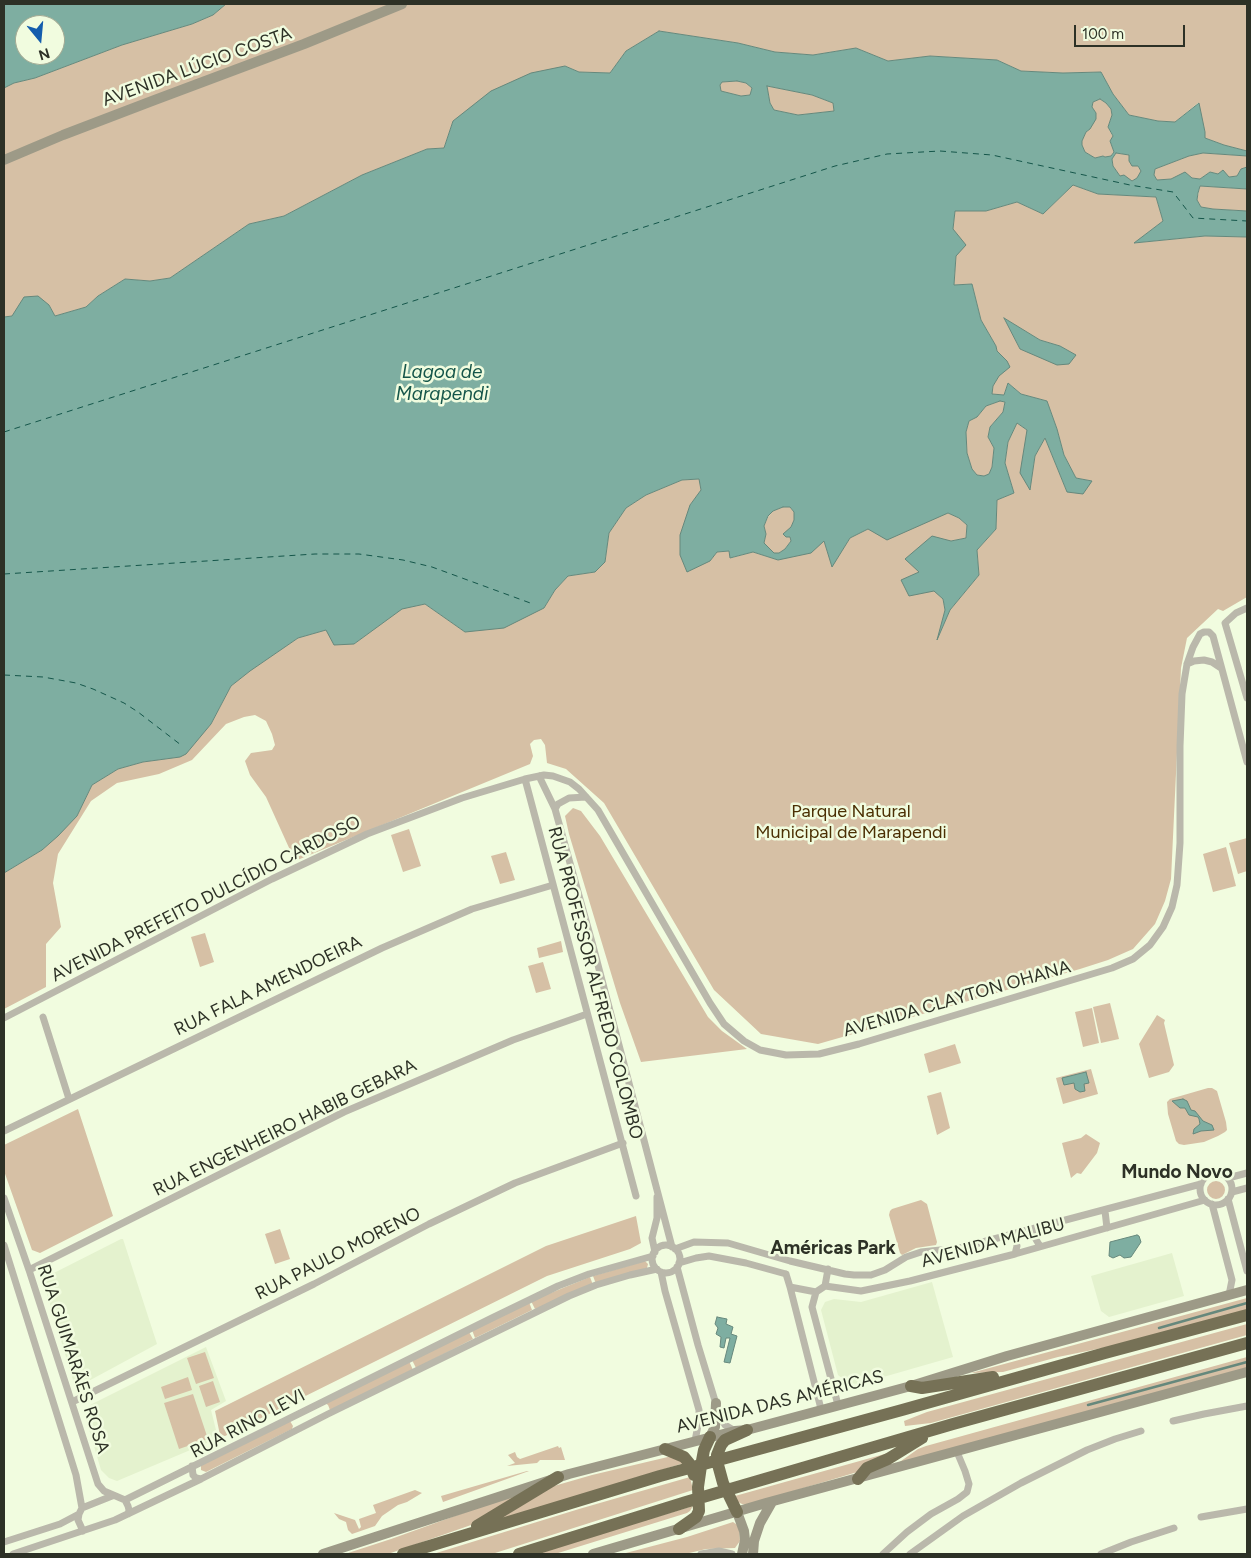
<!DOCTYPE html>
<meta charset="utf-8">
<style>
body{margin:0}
#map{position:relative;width:1251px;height:1558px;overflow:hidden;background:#f1fcdf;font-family:Figtree,sans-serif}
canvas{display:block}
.frame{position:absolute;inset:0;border:5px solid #2d3126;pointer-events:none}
.north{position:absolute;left:15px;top:15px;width:50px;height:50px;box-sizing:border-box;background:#f1fcdf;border:1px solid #a3ab95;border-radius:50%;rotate:163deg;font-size:14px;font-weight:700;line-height:20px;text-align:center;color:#2d3126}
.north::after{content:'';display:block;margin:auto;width:18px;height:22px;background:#145dad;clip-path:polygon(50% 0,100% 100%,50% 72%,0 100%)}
.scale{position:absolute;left:1074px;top:25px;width:111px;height:22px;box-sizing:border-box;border:2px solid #2d3126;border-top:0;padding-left:6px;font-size:15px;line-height:18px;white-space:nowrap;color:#2d3126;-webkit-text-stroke:4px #f1fcdf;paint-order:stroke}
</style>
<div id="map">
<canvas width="1251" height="1558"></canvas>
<div class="frame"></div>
<div class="north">N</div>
<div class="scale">100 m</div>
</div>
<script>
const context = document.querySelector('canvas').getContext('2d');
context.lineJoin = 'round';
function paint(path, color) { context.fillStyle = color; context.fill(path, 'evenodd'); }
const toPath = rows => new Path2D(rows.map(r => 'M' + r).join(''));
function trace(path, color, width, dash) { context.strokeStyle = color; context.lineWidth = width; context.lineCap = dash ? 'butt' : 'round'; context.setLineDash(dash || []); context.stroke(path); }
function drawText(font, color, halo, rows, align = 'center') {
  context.font = font + ' Figtree,sans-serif'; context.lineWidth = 5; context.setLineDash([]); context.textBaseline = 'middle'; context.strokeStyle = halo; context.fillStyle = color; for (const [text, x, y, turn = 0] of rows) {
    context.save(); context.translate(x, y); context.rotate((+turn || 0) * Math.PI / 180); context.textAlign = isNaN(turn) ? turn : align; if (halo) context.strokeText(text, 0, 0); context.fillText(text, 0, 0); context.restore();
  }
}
paint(toPath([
 [121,1239,123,1239,157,1344,83,1384,78,1383,73,1380,43,1281,44,1278],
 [1172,1253,1184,1296,1109,1317,1101,1311,1091,1276],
 [932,1282,953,1357,859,1384,848,1383,838,1375,821,1310,825,1302,834,1299,861,1302],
 [206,1347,226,1401,211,1410,217,1434,214,1440,117,1481,109,1478,101,1470,86,1419,86,1411,90,1405]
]), '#e4f2ce');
paint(toPath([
 [226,4,1247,4,1247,151,1224,145,1205,138,1205,132,1198,103,1175,122,1158,121,1129,115,1113,94,1101,72,1063,73,1021,71,997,60,931,56,888,61,856,48,813,55,775,52,738,43,659,31,626,51,610,73,579,72,565,66,453,121,444,148,427,149,362,175,284,216,249,224,170,278,150,281,125,279,98,296,86,307,55,316,49,305,12,316,4,317,4,88,14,83,35,78,122,45,192,24,213,15],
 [737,81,746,83,752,88,750,95,741,96,721,91,720,85,722,82],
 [767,86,812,95,833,103,834,111,798,115,774,110,770,103],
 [1100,99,1106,103,1111,109,1112,115,1108,127,1113,137,1110,141,1114,152,1111,156,1105,157,1103,156,1095,158,1085,152,1082,145,1082,141,1086,132,1090,129,1096,113,1092,107,1093,102],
 [1116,153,1129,155,1142,172,1137,178,1132,181,1120,176,1113,166,1112,159],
 [1203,153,1247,156,1247,167,1241,169,1237,176,1229,177,1210,172,1200,179,1192,178,1185,173,1171,179,1157,180,1154,175,1155,169,1189,156],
 [1073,185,1098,194,1156,197,1163,221,1135,243,1205,236,1247,237,1247,597,1223,611,1218,609,1187,638,1181,668,1171,879,1165,901,1155,924,1133,949,1108,960,1080,969,818,1044,761,1034,714,990,604,803,566,769,547,763,545,745,541,739,534,740,530,744,533,756,530,764,295,861,266,797,250,775,245,761,251,753,272,750,275,745,272,734,266,721,255,715,244,717,226,724,192,760,159,774,117,783,91,801,58,854,53,883,61,927,46,944,46,987,4,1009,4,873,42,850,77,816,92,785,118,769,143,762,178,757,211,724,231,686,249,671,298,638,326,630,354,644,402,608,425,604,465,632,544,608,555,590,568,576,595,572,605,562,609,533,626,508,646,495,682,480,700,479,701,491,690,505,710,561,717,552,729,551,731,558,753,552,778,560,824,541,832,566,850,538,868,529,948,513,959,518,967,525,966,538,951,541,919,573,943,599,945,610,939,635,950,610,979,575,977,550,996,529,997,500,1014,493,1005,463,1008,442,1017,423,1027,430,1030,489,1035,456,1045,438,1067,492,1092,481,1076,478,1064,455,1057,429,1047,401,1021,394,1008,383,1004,395,992,394,993,386,1007,361,997,351,996,346,981,320,972,284,954,285,956,256,953,229,955,211,986,211,1017,202,1043,214],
 [1005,319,1040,340,1060,346,1075,355,1034,354,1020,349],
 [1200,186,1247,189,1247,211,1213,209,1201,207,1197,200],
 [1000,401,1005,402,1003,412,990,427,988,437,994,448,992,467,989,474,984,476,977,475,972,469,967,453,966,432,969,421,977,417,986,406],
 [783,507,790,507,794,512,794,520,791,527,788,531,791,541,785,549,779,553,774,553,764,543,766,534,764,526,768,517,773,511],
 [573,808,581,811,600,836,708,1017,722,1031,747,1049,641,1062,620,1003,569,834,565,816],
 [409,829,421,866,403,872,391,835],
 [1247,838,1247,871,1238,874,1229,843],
 [1226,847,1236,886,1213,892,1203,854],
 [506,852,515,880,500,884,491,856],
 [205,933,214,962,200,967,191,937],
 [561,941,563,952,539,958,537,948],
 [543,962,551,989,536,993,528,966],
 [1110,1003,1119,1039,1101,1043,1093,1007],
 [1092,1008,1099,1043,1083,1047,1075,1012],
 [1157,1015,1165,1020,1164,1023,1174,1065,1169,1072,1149,1078,1139,1044],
 [955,1044,961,1063,929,1073,924,1054],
 [1091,1069,1098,1094,1063,1104,1056,1078],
 [1208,1088,1212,1088,1217,1091,1226,1122,1227,1130,1225,1132,1218,1136,1204,1142,1184,1145,1179,1144,1176,1141,1168,1114,1167,1102,1170,1099],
 [941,1092,950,1128,937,1135,927,1096],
 [78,1109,113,1216,40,1253,32,1250,4,1171,4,1145],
 [1086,1134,1100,1143,1097,1153,1081,1174,1077,1173,1071,1178,1062,1143,1081,1138],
 '1207 1190a9 9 0 1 1 18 0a9 9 0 1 1-18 0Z',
 [921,1200,927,1204,937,1242,936,1245,916,1248,902,1255,900,1253,889,1215,890,1211,892,1209],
 [636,1216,641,1243,630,1249,547,1276,225,1436,220,1435,215,1411,546,1246],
 [280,1229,290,1259,275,1264,265,1234],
 [645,1261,648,1264,647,1268,596,1284,593,1276],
 [590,1277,593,1285,535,1309,531,1301],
 [1247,1298,1247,1310,1112,1346,1058,1357,1003,1372,971,1373],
 [529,1302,532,1310,475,1338,472,1330],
 [1247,1324,1247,1335,931,1423,905,1426,904,1421,927,1412],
 [469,1332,473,1339,416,1368,412,1360],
 [205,1352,214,1378,196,1384,187,1358],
 [1247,1357,1247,1369,894,1466,918,1449,926,1446],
 [409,1361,413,1370,330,1410,328,1405,325,1403],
 [188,1377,192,1390,165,1399,161,1387],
 [213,1381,220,1402,206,1407,199,1386],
 [193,1394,208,1439,179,1449,164,1403],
 [290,1421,293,1426,292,1429,206,1472,201,1470,201,1465],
 [558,1446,559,1448,561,1447,565,1460,540,1460,537,1463,507,1466,515,1463,508,1455,515,1452,517,1457,520,1459],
 [906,1448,884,1464,747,1505,742,1504,738,1502,735,1496],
 [672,1456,684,1463,495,1521,547,1488,592,1475],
 [527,1471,529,1471,443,1502,441,1496],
 [690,1477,693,1490,492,1554,433,1554,579,1509],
 [415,1490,422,1493,407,1502,398,1505,382,1516,375,1526,352,1534,348,1530,346,1522,339,1519,334,1513,355,1520,359,1529,361,1527,359,1519,376,1513,373,1505],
 [527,1490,474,1524,388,1554,345,1554,391,1539],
 [693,1506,690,1511,687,1513,555,1554,532,1554],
 [733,1522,739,1526,740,1541,735,1548,706,1549,685,1554,622,1554,687,1537]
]), '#d6c0a5');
const water = toPath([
 [4,4,226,4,213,15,192,24,122,45,35,78,14,83,4,88,4,4],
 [25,25,55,25,55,55,25,55,25,25],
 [659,31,738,43,775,52,813,55,856,48,888,61,930,56,997,60,1021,71,1063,73,1101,72,1113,94,1129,115,1158,121,1175,122,1199,103,1205,132,1205,138,1224,145,1247,151,1247,156,1203,153,1189,156,1155,169,1154,175,1157,180,1171,179,1185,172,1192,178,1200,179,1210,172,1218,174,1223,170,1229,177,1237,176,1241,169,1247,167,1247,189,1200,186,1198,193,1197,200,1201,207,1213,209,1247,211,1247,237,1205,236,1134,243,1163,221,1156,197,1098,194,1073,185,1043,214,1017,202,986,211,955,211,953,229,966,245,956,256,954,285,972,284,981,320,996,346,997,351,1007,361,1010,367,999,376,993,386,992,394,1004,395,1008,383,1021,394,1047,401,1057,429,1064,455,1076,478,1092,481,1083,494,1067,492,1045,438,1035,456,1030,490,1020,473,1027,430,1017,423,1008,442,1005,463,1014,493,997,500,996,529,977,550,979,575,950,610,937,640,945,610,943,599,934,591,909,596,901,580,919,572,905,559,932,536,951,541,966,538,967,525,959,518,948,513,887,540,868,529,850,538,832,567,824,541,811,553,778,560,753,552,730,558,729,551,717,552,710,561,687,572,680,555,680,535,690,505,701,490,699,479,682,480,646,495,626,508,609,533,605,562,595,572,568,576,555,590,544,608,504,628,465,632,425,604,402,609,354,644,334,645,326,630,298,638,250,671,231,686,211,724,186,754,180,757,143,762,118,769,92,785,77,816,58,836,42,850,4,873,4,317,12,316,24,297,38,296,49,305,55,316,86,307,98,296,125,279,150,281,170,278,249,224,284,216,362,175,427,149,444,148,453,121,491,91,531,73,565,66,579,72,610,73,626,51,659,31],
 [737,81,746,83,752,88,750,95,741,96,721,91,720,85,722,82,737,81],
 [767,86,812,95,833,103,834,111,798,115,774,110,770,103,767,86],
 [1100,99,1106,103,1111,109,1112,115,1108,127,1113,136,1110,141,1114,152,1111,156,1105,157,1103,156,1095,158,1085,152,1082,145,1082,141,1086,132,1090,129,1096,119,1096,113,1092,107,1093,102,1100,99],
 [1116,153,1129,155,1129,161,1132,166,1138,166,1141,171,1137,178,1132,181,1124,175,1120,176,1113,166,1112,159,1116,153],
 [1000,401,1005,402,1003,412,990,427,988,437,994,448,992,467,989,474,984,476,977,475,972,469,967,453,966,432,969,421,977,417,986,406,1000,401],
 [783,507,790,507,794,512,794,520,791,527,783,534,786,537,790,537,791,541,785,549,779,553,774,553,764,543,766,534,764,526,768,516,773,511,783,507],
 [1004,318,1040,340,1060,346,1076,355,1069,364,1057,365,1020,349,1004,318],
 [1086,1072,1089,1083,1084,1084,1085,1091,1080,1092,1075,1089,1074,1083,1064,1085,1062,1078,1086,1072],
 [1183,1099,1187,1101,1191,1110,1195,1111,1203,1121,1212,1125,1214,1130,1201,1131,1193,1134,1194,1129,1200,1124,1199,1119,1198,1117,1189,1115,1185,1108,1180,1108,1172,1101,1183,1099],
 [1137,1235,1139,1236,1141,1242,1131,1257,1124,1258,1120,1255,1113,1258,1109,1256,1110,1242,1137,1235],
 [717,1317,727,1319,726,1324,733,1327,731,1334,737,1336,730,1363,724,1362,730,1338,726,1338,724,1348,720,1347,721,1337,716,1334,718,1328,715,1324,717,1317]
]);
paint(water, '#7eaea1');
trace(water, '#66887c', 1);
trace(toPath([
 [1159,1328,1247,1303],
 [1088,1405,1247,1362]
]), '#66887c', 2.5);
trace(toPath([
 [4,432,835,166,887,154,940,151,992,155,1130,185,1173,192,1193,218,1247,221],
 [4,574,315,554,359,554,403,560,432,567,533,604],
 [4,675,43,677,76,683,93,689,124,703,138,712,181,745]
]), '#15564a', 1, [6, 5]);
trace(toPath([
 [1247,608,1236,613,1225,623,1247,698],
 [1187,664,1194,661,1204,660,1212,662,1221,668],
 [539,776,555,809,593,946,672,1247],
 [525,779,636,1196],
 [555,809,558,804,569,798,586,797],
 [43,1017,69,1099],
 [4,1018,272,879,367,834,462,798,525,779,544,775,553,776,570,782,579,789,598,810,710,1003,724,1024,744,1041,760,1050,786,1055,819,1054,859,1044,1112,968,1133,959,1150,945,1163,927,1172,907,1177,885,1180,843,1180,746,1182,694,1187,664,1193,647,1200,634,1204,632,1209,632,1213,636,1247,762],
 [4,1131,382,948,472,909,553,885],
 '1200 1189a16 16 0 1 1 32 0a16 16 0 1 1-32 0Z',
 [1228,1178,1247,1173],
 [1232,1192,1247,1188],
 [4,1198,29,1270,98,1484,104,1491,125,1500,128,1506,129,1510,128,1514],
 [1228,1199,1247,1271],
 [1212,1204,1232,1280,1229,1295],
 [1105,1211,1107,1228],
 [1034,1229,1035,1238,1040,1246],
 [1014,1234,1017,1246,1015,1254],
 [4,1245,76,1475,82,1508],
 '652 1259a14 14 0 1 1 28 0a14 14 0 1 1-28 0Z',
 [675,1249,694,1242,728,1243,790,1261,845,1274,854,1275,871,1275,885,1270,906,1257,921,1252,960,1248,1201,1184],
 [655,1252,652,1238,657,1218,657,1197],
 [679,1263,696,1258,709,1256,746,1263,786,1274],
 [677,1267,698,1345,720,1417,725,1425,735,1431],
 [29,1270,344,1112,513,1040,587,1014],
 [661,1272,665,1291,699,1410,699,1420,695,1441],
 [786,1274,790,1287,816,1292,825,1286,861,1291,910,1281,1015,1254,1205,1200],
 [825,1286,828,1269],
 [790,1287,821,1409],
 [816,1292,812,1307,838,1405],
 [72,1402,314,1284,429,1224,515,1183,623,1143],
 [1173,1421,1204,1414,1247,1406],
 [192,1466,193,1475,196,1478,201,1479,328,1414,569,1296,596,1285,630,1275,657,1269],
 [125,1500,492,1318,558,1286,589,1274,653,1256],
 [79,1514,78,1520,83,1531],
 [1201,1517,1247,1509],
 [4,1542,60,1524,79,1514,82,1508,112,1496],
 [13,1554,115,1520,201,1479],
 [701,1554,719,1551,732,1554],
 [883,1554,907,1532,931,1514,958,1499,967,1492,969,1484,965,1471,957,1452],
 [910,1554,963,1516,1021,1483,1087,1450,1115,1439,1141,1431],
 [1101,1554,1131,1542,1174,1528]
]), '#bab8ab', 7);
trace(toPath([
 [4,160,63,135,152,101,304,44,402,4],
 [710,1437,715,1427,716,1403],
 [737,1512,744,1531,745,1540,742,1554],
 [323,1554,569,1474,735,1431,747,1430,911,1386,1007,1356,1247,1290],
 [593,1554,766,1503,1247,1372],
 [753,1554,754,1541,760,1523,772,1502]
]), '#9d9a87', 10);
trace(toPath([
 [911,1386,922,1388,993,1377],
 [665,1449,684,1457,689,1463,694,1475],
 [858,1479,867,1468,888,1459,922,1438],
 [737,1512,723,1483,717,1461,717,1455,721,1445,725,1440,747,1430],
 [477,1526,558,1477],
 [679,1529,696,1517,699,1511,698,1487,701,1466,704,1450,710,1437],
 [403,1554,660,1476,902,1410,1105,1353,1247,1315],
 [519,1554,686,1502,953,1424,1247,1343]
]), '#767156', 12);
drawText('18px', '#2d3126', '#f1fcdf', [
 ["AVENIDA LÚCIO COSTA",197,67,-20],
 ["AVENIDA PREFEITO DULCÍDIO CARDOSO",206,899,-27],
 ["RUA PROFESSOR ALFREDO COLOMBO",595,983,75],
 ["RUA FALA AMENDOEIRA",268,986,-26],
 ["AVENIDA CLAYTON OHANA",957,999,-16],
 ["RUA ENGENHEIRO HABIB GEBARA",285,1128,-26],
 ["AVENIDA MALIBU",993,1243,-15],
 ["RUA PAULO MORENO",338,1254,-27],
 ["RUA GUIMARÃES ROSA",73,1359,72],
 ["AVENIDA DAS AMÉRICAS",780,1402,-14],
 ["RUA RINO LEVI",248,1424,-28]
]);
drawText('18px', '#4b2f03', '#f1fcdf', [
 ["Parque Natural",851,812],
 ["Municipal de Marapendi",851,833]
]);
drawText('italic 19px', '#15564a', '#f1fcdf', [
 ["Lagoa de",442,372],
 ["Marapendi",442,394]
]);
drawText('bold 19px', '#2d3126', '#f1fcdf', [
 ["Mundo Novo",1177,1172],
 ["Américas Park",833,1248]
]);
</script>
